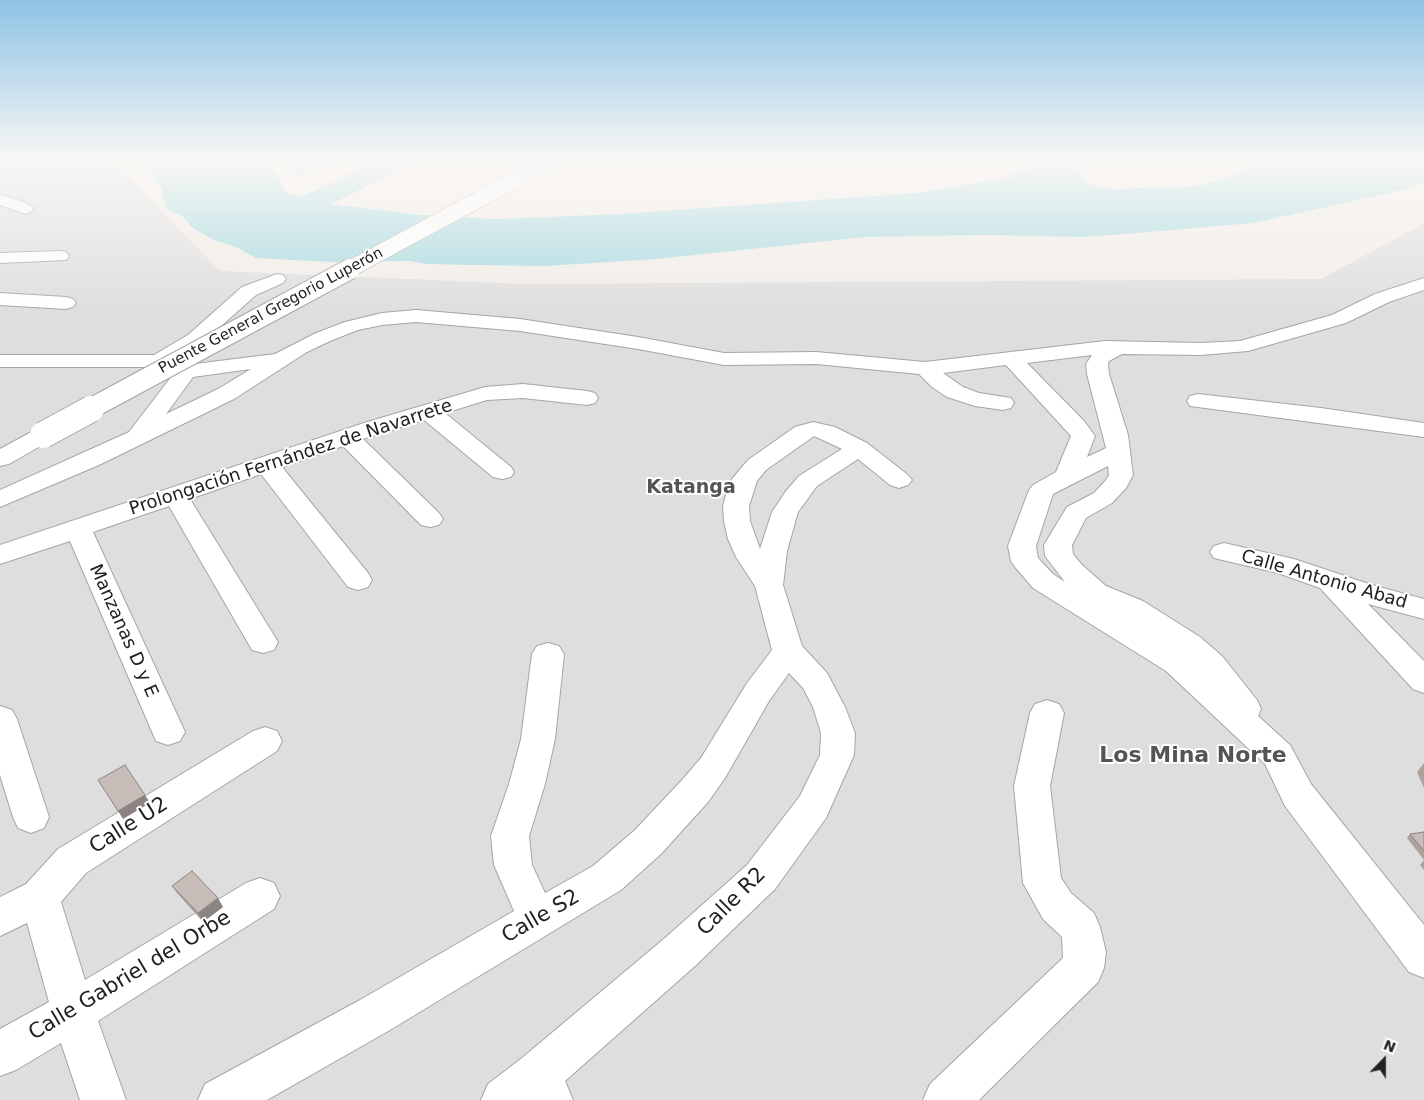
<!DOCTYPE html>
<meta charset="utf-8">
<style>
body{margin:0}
#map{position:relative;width:1424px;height:1100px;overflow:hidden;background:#f2ede8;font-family:"DejaVu Sans",sans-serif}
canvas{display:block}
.north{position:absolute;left:1359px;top:1035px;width:50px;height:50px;-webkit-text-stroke:4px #fff;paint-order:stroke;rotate:22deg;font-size:14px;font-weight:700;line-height:20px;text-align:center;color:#212121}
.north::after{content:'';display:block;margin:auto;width:18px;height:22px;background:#212121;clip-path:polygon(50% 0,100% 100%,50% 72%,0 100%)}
</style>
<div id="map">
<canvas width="1424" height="1100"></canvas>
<div class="north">N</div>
</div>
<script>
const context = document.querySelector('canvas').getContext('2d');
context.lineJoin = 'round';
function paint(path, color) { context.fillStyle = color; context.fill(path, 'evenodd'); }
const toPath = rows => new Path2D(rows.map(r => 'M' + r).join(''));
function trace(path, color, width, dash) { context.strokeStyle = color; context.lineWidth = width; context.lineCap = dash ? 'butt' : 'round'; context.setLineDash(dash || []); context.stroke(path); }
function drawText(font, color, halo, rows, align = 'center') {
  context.font = font + ' "DejaVu Sans",sans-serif'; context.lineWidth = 4; context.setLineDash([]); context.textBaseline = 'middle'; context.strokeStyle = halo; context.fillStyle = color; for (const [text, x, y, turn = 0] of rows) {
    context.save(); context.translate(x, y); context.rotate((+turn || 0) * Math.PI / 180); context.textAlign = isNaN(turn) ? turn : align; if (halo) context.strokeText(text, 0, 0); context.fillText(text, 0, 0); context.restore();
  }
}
paint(toPath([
 [0,160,113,160,220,271,526,284,1321,279,1424,223,1424,1100,0,1100],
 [289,160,342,160,292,179]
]), '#dfdede');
paint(toPath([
 [117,160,145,160,146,164,152,173,133,175]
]), '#d3ecad');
paint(toPath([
 [145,160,264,160,278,176,285,192,301,197,381,160,420,160,331,204,421,215,497,219,619,214,917,193,1005,178,1038,164,1054,161,1085,160,1077,168,1083,180,1094,186,1112,189,1196,186,1215,181,1256,166,1290,160,1424,160,1424,184,1372,197,1253,223,1139,233,1082,237,988,235,865,237,656,259,544,266,473,265,427,264,409,261,332,262,256,258,236,247,214,240,193,228,182,216,166,208,161,187,155,181]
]), '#a7dae0');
const minor = toPath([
 [326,160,345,160,343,163,330,167,325,166,323,163,326,160],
 [0,195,19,200,31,206,33,209,31,212,25,214,0,205,0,195],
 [60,251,66,252,69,256,66,260,0,263,0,253,60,251],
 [277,274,283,275,286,279,283,283,256,295,202,343,179,357,191,360,195,364,275,354,316,333,345,322,382,313,416,310,520,319,638,337,724,353,816,352,925,362,1105,341,1201,343,1240,341,1332,315,1375,294,1424,278,1424,290,1389,302,1346,323,1248,351,1201,355,1122,354,1109,361,1108,364,1109,374,1128,435,1133,475,1126,488,1112,503,1086,518,1072,545,1073,554,1082,565,1106,586,1143,601,1200,637,1222,656,1257,700,1261,709,1258,716,1290,745,1311,784,1424,925,1424,978,1409,972,1285,806,1265,764,1166,671,1033,588,1015,567,1011,561,1008,546,1029,490,1033,485,1056,472,1071,436,1006,365,943,373,963,387,979,393,1011,398,1014,403,1011,408,1003,410,975,406,947,397,932,387,919,374,816,364,724,365,638,349,520,331,416,322,382,325,358,330,330,341,307,352,234,399,99,465,0,507,0,490,129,432,175,372,175,369,158,367,0,367,0,355,154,355,188,335,242,287,277,274],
 [1092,355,1086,364,1087,374,1106,448,1087,457,1095,436,1084,421,1027,363,1092,355],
 [251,369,218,389,166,414,193,377,251,369],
 [1108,466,1109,475,1106,480,1094,493,1067,507,1044,545,1045,556,1065,582,1053,574,1038,558,1036,546,1053,494,1108,466],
 [0,293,66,297,73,299,76,303,73,307,66,309,0,305,0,293],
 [523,384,587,391,595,393,598,398,595,403,587,405,523,398,487,400,445,413,511,467,514,472,511,477,502,479,493,477,424,420,363,439,439,513,443,519,439,525,430,527,421,525,343,446,282,467,368,573,372,580,368,587,358,590,348,587,261,474,190,499,278,642,274,650,263,653,252,650,169,506,93,532,185,732,180,741,168,745,156,741,70,541,0,564,0,545,364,423,485,387,523,384],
 [1198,394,1321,408,1424,423,1424,437,1190,406,1187,401,1190,396,1198,394],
 [813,422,835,427,867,443,908,475,912,480,908,485,899,488,890,485,858,459,817,486,798,512,787,551,783,585,802,646,827,673,845,707,855,733,854,755,826,818,775,889,695,966,565,1081,573,1100,481,1100,488,1084,522,1058,665,938,747,865,800,796,820,755,821,733,813,707,803,688,789,673,769,701,725,778,708,802,661,854,621,890,390,1030,267,1100,198,1100,205,1084,360,1000,514,911,494,865,491,836,509,784,521,739,532,654,537,646,548,643,559,646,564,654,555,739,545,784,529,836,532,865,545,893,593,866,635,830,682,780,701,758,747,683,772,650,755,586,736,557,728,539,724,521,723,506,727,491,732,479,748,460,795,427,813,422],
 [814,436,842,449,799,476,786,491,772,512,760,549,750,521,749,506,757,481,766,470,814,436],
 [43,428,51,430,55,435,51,440,9,464,0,466,0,449,35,430,43,428],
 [1224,543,1294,559,1372,585,1424,599,1424,619,1368,604,1424,661,1424,693,1413,689,1320,588,1278,573,1214,558,1210,552,1214,546,1224,543],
 [1047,700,1059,704,1064,713,1050,786,1061,878,1071,893,1094,913,1100,927,1106,952,1104,968,1098,982,979,1100,923,1100,930,1084,1063,958,1062,937,1043,919,1023,883,1014,786,1030,713,1035,704,1047,700],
 [0,706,12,710,17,719,49,817,44,828,31,833,18,828,13,817,0,775,0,706],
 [265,727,277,731,282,741,277,751,86,873,61,902,85,980,246,883,260,878,274,883,280,896,274,909,98,1021,126,1100,80,1100,61,1043,16,1070,0,1076,0,1029,49,1002,27,923,0,936,0,897,26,884,58,849,253,731,265,727]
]);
trace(minor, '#a5a5a5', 2);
paint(minor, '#fff');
const minorBridgeFar2 = toPath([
 [348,270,552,160]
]);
const minorBridgeFar1 = toPath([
 [88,410,350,269]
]);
const minorBridge = toPath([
 [43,435,91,409]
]);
trace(minorBridgeFar2, '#a5a5a5', 17, []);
trace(minorBridgeFar1, '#a5a5a5', 22, []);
trace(minorBridge, '#a5a5a5', 28, []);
trace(minorBridgeFar2, '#fff', 16);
trace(minorBridgeFar1, '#fff', 20);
trace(minorBridge, '#fff', 26);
paint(toPath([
 [1424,763,1424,788,1417,772],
 [1424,832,1424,860,1407,838,1410,834],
 [1424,860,1424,870,1420,865],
 [172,886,223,907,203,922,178,894]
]), '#aba29d');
paint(toPath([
 [145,795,150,803,123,819,118,811],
 [218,898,223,907,203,922,198,913]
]), '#8b8480');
const building = toPath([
 [125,765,145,795,118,811,98,780,125,765],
 [1424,832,1424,851,1410,834,1424,832],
 [192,871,218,898,198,913,172,886,192,871]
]);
paint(building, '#c7bcb7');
trace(building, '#8b8480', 1);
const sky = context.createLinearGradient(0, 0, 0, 314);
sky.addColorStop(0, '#8ec3e5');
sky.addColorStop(0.51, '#f9f7f5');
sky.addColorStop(1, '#f9f7f500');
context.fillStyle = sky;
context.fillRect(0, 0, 1424, 314);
drawText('15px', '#212121', '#fff', [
 ["Puente General Gregorio Luperón",271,311,-28]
]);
drawText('18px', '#212121', '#fff', [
 ["Prolongación Fernández de Navarrete",291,458,-18],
 ["Calle Antonio Abad",1324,580,16],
 ["Manzanas D y E",123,631,66]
]);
drawText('bold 19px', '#545454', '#fff', [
 ["Katanga",691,488]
]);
drawText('21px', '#212121', '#fff', [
 ["Calle U2",129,826,-32],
 ["Calle R2",732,902,-45],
 ["Calle S2",541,917,-30],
 ["Calle Gabriel del Orbe",130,976,-31]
]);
drawText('bold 22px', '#545454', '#fff', [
 ["Los Mina Norte",1193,756]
]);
</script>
